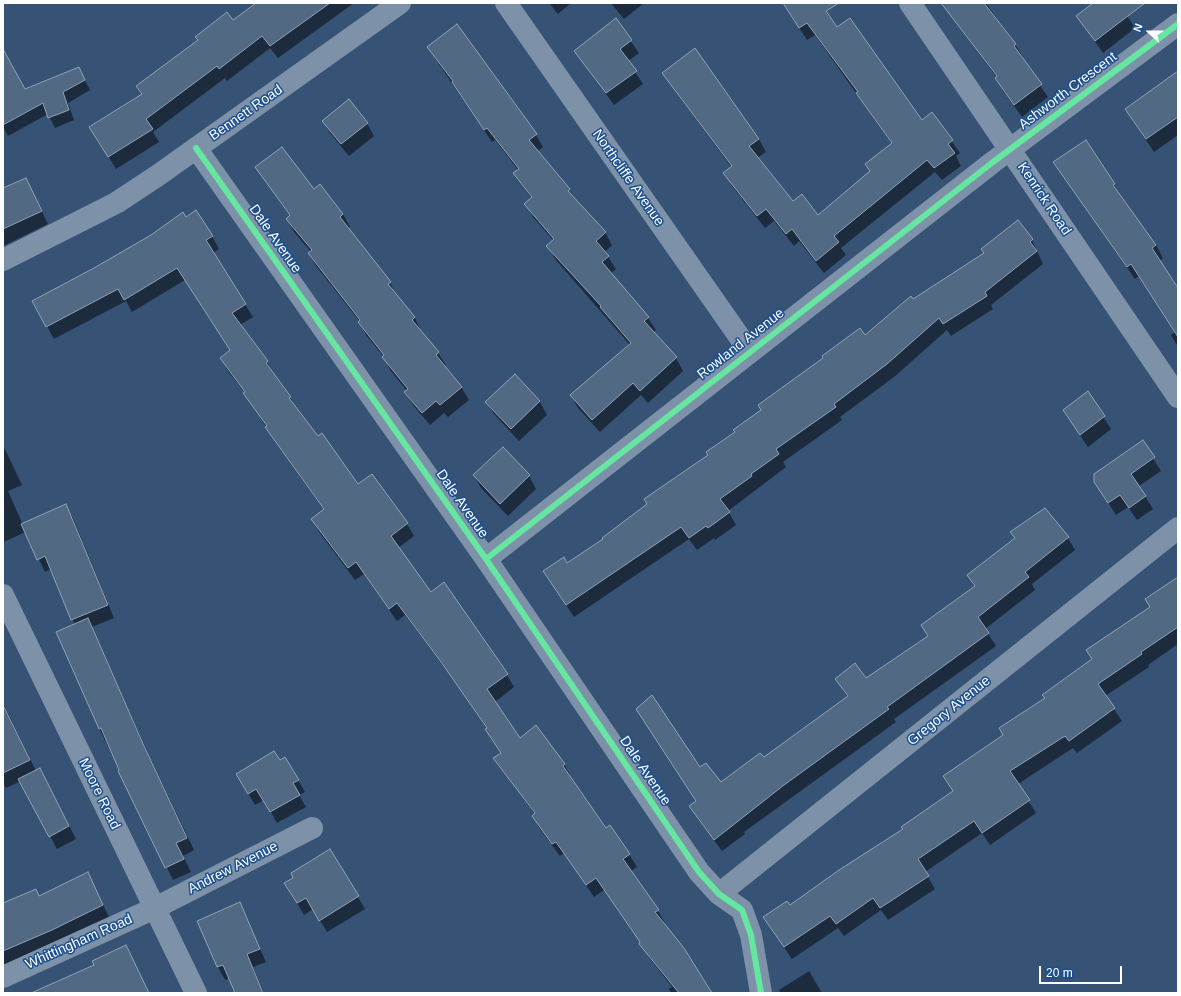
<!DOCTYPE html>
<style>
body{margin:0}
#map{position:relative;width:1181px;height:996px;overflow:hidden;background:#365274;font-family:Arial,sans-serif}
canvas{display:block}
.frame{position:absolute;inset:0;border:4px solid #fff;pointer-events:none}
.north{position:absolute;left:1129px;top:12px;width:40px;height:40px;-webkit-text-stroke:3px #1b4f8f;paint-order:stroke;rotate:291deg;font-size:11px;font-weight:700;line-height:16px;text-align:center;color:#fff}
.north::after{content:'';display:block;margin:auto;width:14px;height:18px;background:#fff;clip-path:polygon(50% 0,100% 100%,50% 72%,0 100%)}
.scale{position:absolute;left:1039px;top:966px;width:83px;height:18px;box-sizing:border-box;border:2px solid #fff;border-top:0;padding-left:5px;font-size:12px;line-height:14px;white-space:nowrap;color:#fff;-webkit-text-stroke:3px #1b4f8f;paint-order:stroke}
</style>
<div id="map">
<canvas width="1181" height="996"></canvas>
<div class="frame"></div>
<div class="north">N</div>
<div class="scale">20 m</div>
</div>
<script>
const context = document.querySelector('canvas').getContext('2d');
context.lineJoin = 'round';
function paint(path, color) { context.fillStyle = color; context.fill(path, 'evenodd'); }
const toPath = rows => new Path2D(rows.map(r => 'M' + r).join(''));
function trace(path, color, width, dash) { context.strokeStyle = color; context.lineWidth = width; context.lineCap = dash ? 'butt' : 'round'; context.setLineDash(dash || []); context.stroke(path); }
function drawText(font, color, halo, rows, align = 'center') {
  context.font = font + ' Arial,sans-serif'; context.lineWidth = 3; context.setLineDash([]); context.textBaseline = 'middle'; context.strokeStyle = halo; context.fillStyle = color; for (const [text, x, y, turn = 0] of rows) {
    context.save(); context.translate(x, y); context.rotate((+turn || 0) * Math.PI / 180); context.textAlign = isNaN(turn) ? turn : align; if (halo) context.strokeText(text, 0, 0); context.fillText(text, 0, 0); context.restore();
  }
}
paint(toPath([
 [258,3,354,3,278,58,270,48,227,81,225,78,153,132,159,142,116,169,98,140,142,95,137,86,198,41,196,37,233,21],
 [549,3,571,3,558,14],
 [611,3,644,3,624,19],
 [783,3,820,3,837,29,922,121,932,114,960,153,956,156,961,166,942,180,935,172,841,248,846,255,824,273,799,241,794,246,774,221,765,228,732,186,725,173,732,168,671,85,663,73,759,139,766,152,757,158,793,202,818,216,871,172,866,164,892,144,815,35,807,40],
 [942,3,986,3,1015,44,1023,57,1021,58,1048,97,1022,117,1003,91,997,78],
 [1095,3,1119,3,1135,28,1103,53,1077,16],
 [616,20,639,53,628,61,643,84,614,105,575,51],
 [428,48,536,135,543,147,537,152,573,198,605,232,612,245,605,252,616,269,610,274,648,318,656,330,653,332,676,358,683,371,648,403,641,395,600,432,578,408,571,395,630,345,555,259,548,246,554,241,533,217,526,204,532,199,514,173,518,170,495,140,492,142],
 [79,69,90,90,68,103,74,120,55,128,48,114,8,136,3,127,3,81,25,90],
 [1178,74,1178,135,1154,152,1126,110],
 [323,121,367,123,374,136,349,156,330,133],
 [1085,141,1114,184,1121,198,1156,245,1163,258,1159,261,1178,290,1178,347,1171,335,1175,332,1139,276,1135,279,1054,163],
 [256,167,314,190,343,214,350,227,348,228,390,282,396,296,415,318,421,331,438,353,446,365,444,366,461,387,469,400,448,417,444,413,430,425,413,405,405,392,407,391,390,370,384,357,366,335,360,322,316,266,309,254,311,252,294,232,287,219,290,216],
 [26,179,48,224,3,246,3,190],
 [186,218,212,236,219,249,213,253,253,317,240,325,267,362,274,375,290,397,297,410,357,486,407,524,414,536,398,548,431,593,443,584,507,675,514,687,495,702,520,739,564,764,571,777,570,778,606,829,629,854,637,867,631,871,658,911,665,923,664,924,711,993,671,993,669,989,672,987,648,956,641,943,604,890,594,897,564,853,560,856,540,829,533,816,535,815,495,758,501,753,487,729,450,675,405,615,397,621,364,574,355,580,319,532,312,519,324,510,274,440,245,393,228,371,221,358,231,350,185,280,132,312,126,301,54,339,47,326],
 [1032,240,1043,264,991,305,993,309,951,336,947,330,894,377,840,417,842,420,783,462,786,467,728,511,736,525,715,540,714,538,697,550,689,539,574,617,544,571,567,564,604,539,736,433,913,301],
 [515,375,540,402,547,415,519,441,494,414,486,402],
 [1087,392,1111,429,1088,447,1064,411],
 [1142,441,1161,471,1139,486,1153,509,1137,520,1128,507,1116,515,1095,482],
 [3,445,22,485,8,491,23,525,66,506,73,518,114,618,92,627,151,760,194,850,183,856,191,872,173,880,99,728,75,625,51,569,45,572,26,532,3,542],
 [503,448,529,476,536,489,508,516,481,488,474,475],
 [1045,509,1068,538,1075,550,1032,584,1035,590,985,629,996,646,894,719,896,722,744,832,745,834,722,851,698,819,690,807,697,802,637,709,700,769,721,783,763,758,848,698,836,679,866,680,929,637,975,587,968,576,1015,539,1012,532],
 [1178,578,1178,644,1148,665,1149,667,1105,696,1122,721,1077,753,1073,748,1018,784,1036,813,990,845,982,833,925,872,935,889,888,920,881,910,844,936,838,928,792,959,772,930,790,906,904,830,954,792,1004,735,1093,660,1151,607],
 [3,703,36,771,47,782,76,839,57,849,21,781,6,788,3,783],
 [279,761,298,780,305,792,299,795,306,807,277,823,264,800,255,805,237,774],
 [330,850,365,909,327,932,313,909,304,915,293,896],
 [94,886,109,917,3,966,3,904],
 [239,903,266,962,253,967,264,993,236,993,230,978,225,980,218,967,198,921],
 [809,971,822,993,781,993,779,990]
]), '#0007');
const building = toPath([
 [256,3,330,3,270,46,262,36,219,69,217,66,146,119,153,129,108,157,89,127,142,94,136,86,198,40,195,37,227,12,233,20,256,3],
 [783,3,839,3,826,11,837,27,850,18,922,120,932,112,953,140,948,144,955,153,934,168,927,160,834,236,839,242,816,261,792,229,786,234,766,209,757,216,723,173,732,166,662,73,695,48,759,139,749,146,793,201,802,194,818,215,870,171,865,164,892,143,856,93,858,92,807,23,799,28,783,3],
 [941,3,984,3,1016,44,1014,46,1042,84,1014,105,995,78,997,76,941,3],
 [1093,3,1145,3,1095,41,1076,16,1093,3],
 [616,18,632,40,620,49,637,71,606,93,574,51,616,18],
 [457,24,537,134,529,140,570,189,568,191,606,232,596,241,609,256,602,262,649,317,644,321,677,357,640,391,633,383,592,420,570,395,631,343,600,307,601,306,546,246,554,239,524,204,532,197,513,173,519,169,487,128,484,130,452,82,453,81,427,47,457,24],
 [3,49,25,89,79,67,85,80,63,92,69,110,48,118,43,103,3,125,3,49],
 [1178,71,1178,117,1146,139,1125,109,1178,71],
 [349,99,368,123,341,144,322,121,349,99],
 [1086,140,1115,184,1113,185,1156,245,1152,248,1178,288,1178,337,1131,264,1127,267,1053,162,1086,140],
 [282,147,314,189,320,184,343,214,340,217,391,282,388,284,415,317,412,320,439,352,436,355,462,387,440,405,436,401,422,413,404,392,408,389,382,357,384,355,358,322,360,320,308,253,312,250,286,219,290,215,255,167,282,147],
 [26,178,42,211,3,229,3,188,26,178],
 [196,210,213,236,206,240,246,304,232,313,268,361,266,363,291,397,289,398,318,436,322,433,358,484,372,474,408,523,391,536,431,592,444,582,508,674,487,689,520,738,536,725,565,764,563,766,606,828,610,825,630,854,623,859,659,910,655,912,684,948,712,993,679,993,639,944,640,942,596,878,586,885,556,842,552,844,532,816,535,813,493,758,501,753,485,729,487,728,441,662,397,603,389,609,356,562,348,568,311,519,324,509,265,427,267,426,243,393,245,392,220,358,230,350,177,268,124,300,118,289,46,327,32,301,94,268,151,235,183,212,186,217,196,210],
 [1018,220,1033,239,1030,242,1037,251,985,292,987,296,943,324,939,318,887,364,834,404,836,407,776,449,779,454,751,474,752,476,720,499,730,512,708,528,706,526,689,538,681,527,566,605,543,571,564,557,567,563,603,539,602,538,647,504,644,499,708,455,706,452,735,432,733,430,761,410,758,405,823,358,822,356,860,328,865,335,911,296,913,299,984,253,981,249,1018,220],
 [515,374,540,401,511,429,485,402,515,374],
 [1088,391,1105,416,1080,435,1063,410,1088,391],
 [1143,440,1155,457,1131,474,1146,496,1129,508,1120,495,1108,503,1094,482,1094,474,1143,440],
 [503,447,530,475,500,504,473,475,503,447],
 [66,504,108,605,71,620,45,556,37,560,21,524,66,504],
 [1045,508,1069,537,1025,572,1029,577,978,617,989,633,887,707,889,709,784,785,714,840,689,806,696,801,636,709,652,695,700,767,706,763,721,782,760,753,764,757,848,696,835,679,855,663,866,678,928,636,921,625,975,586,967,575,1015,538,1010,532,1045,508],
 [1178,577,1178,627,1141,652,1142,654,1098,684,1115,708,1069,741,1065,736,1010,771,1030,800,982,833,974,821,918,859,929,876,880,908,873,898,836,924,830,916,784,947,763,917,787,901,790,905,839,870,903,829,901,827,953,791,943,776,1003,735,999,728,1045,698,1042,695,1092,659,1086,650,1150,607,1145,599,1178,577],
 [88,618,144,746,187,838,176,843,184,859,165,868,118,771,119,770,101,728,99,729,56,632,88,618],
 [3,705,30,760,3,773,3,705],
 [274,751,280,760,285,757,299,780,293,783,300,795,270,812,256,789,248,794,236,774,274,751],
 [40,768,69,826,49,837,18,779,40,768],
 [330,849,359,896,319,921,306,898,297,903,284,883,293,878,291,873,330,849],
 [88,872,103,905,52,930,3,951,3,903,36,889,39,896,88,872],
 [240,902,260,949,247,954,263,993,235,993,223,965,217,967,197,921,240,902],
 [126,945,149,993,31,993,94,965,92,961,126,945]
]);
paint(building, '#526984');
trace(building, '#92a2b6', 1);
trace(toPath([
 [506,3,750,352],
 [910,3,1178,397],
 [196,148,486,559,699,872,719,894,742,910,751,935,761,993],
 [3,260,116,203,157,176,400,3],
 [486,559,993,162,1178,24],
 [3,595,196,993],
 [719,894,1178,528],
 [3,977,155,908,312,828]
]), '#7d92a8', 22);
trace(toPath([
 [196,148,486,559,699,872,719,894,742,910,751,935,761,993],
 [486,559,993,162,1178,24]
]), '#66e7a1', 6);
drawText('14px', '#fff', '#1b4f8f', [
 ["Ashworth Crescent",1068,91,-37],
 ["Bennett Road",246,113,-35],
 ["Northcliffe Avenue",628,178,55],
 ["Kenrick Road",1044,199,56],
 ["Dale Avenue",275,239,55],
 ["Rowland Avenue",741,344,-38],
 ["Dale Avenue",462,504,55],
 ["Gregory Avenue",949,711,-39],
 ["Dale Avenue",645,771,56],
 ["Moore Road",99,794,64],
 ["Andrew Avenue",233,868,-27],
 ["Whittingham Road",79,942,-24]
]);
</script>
